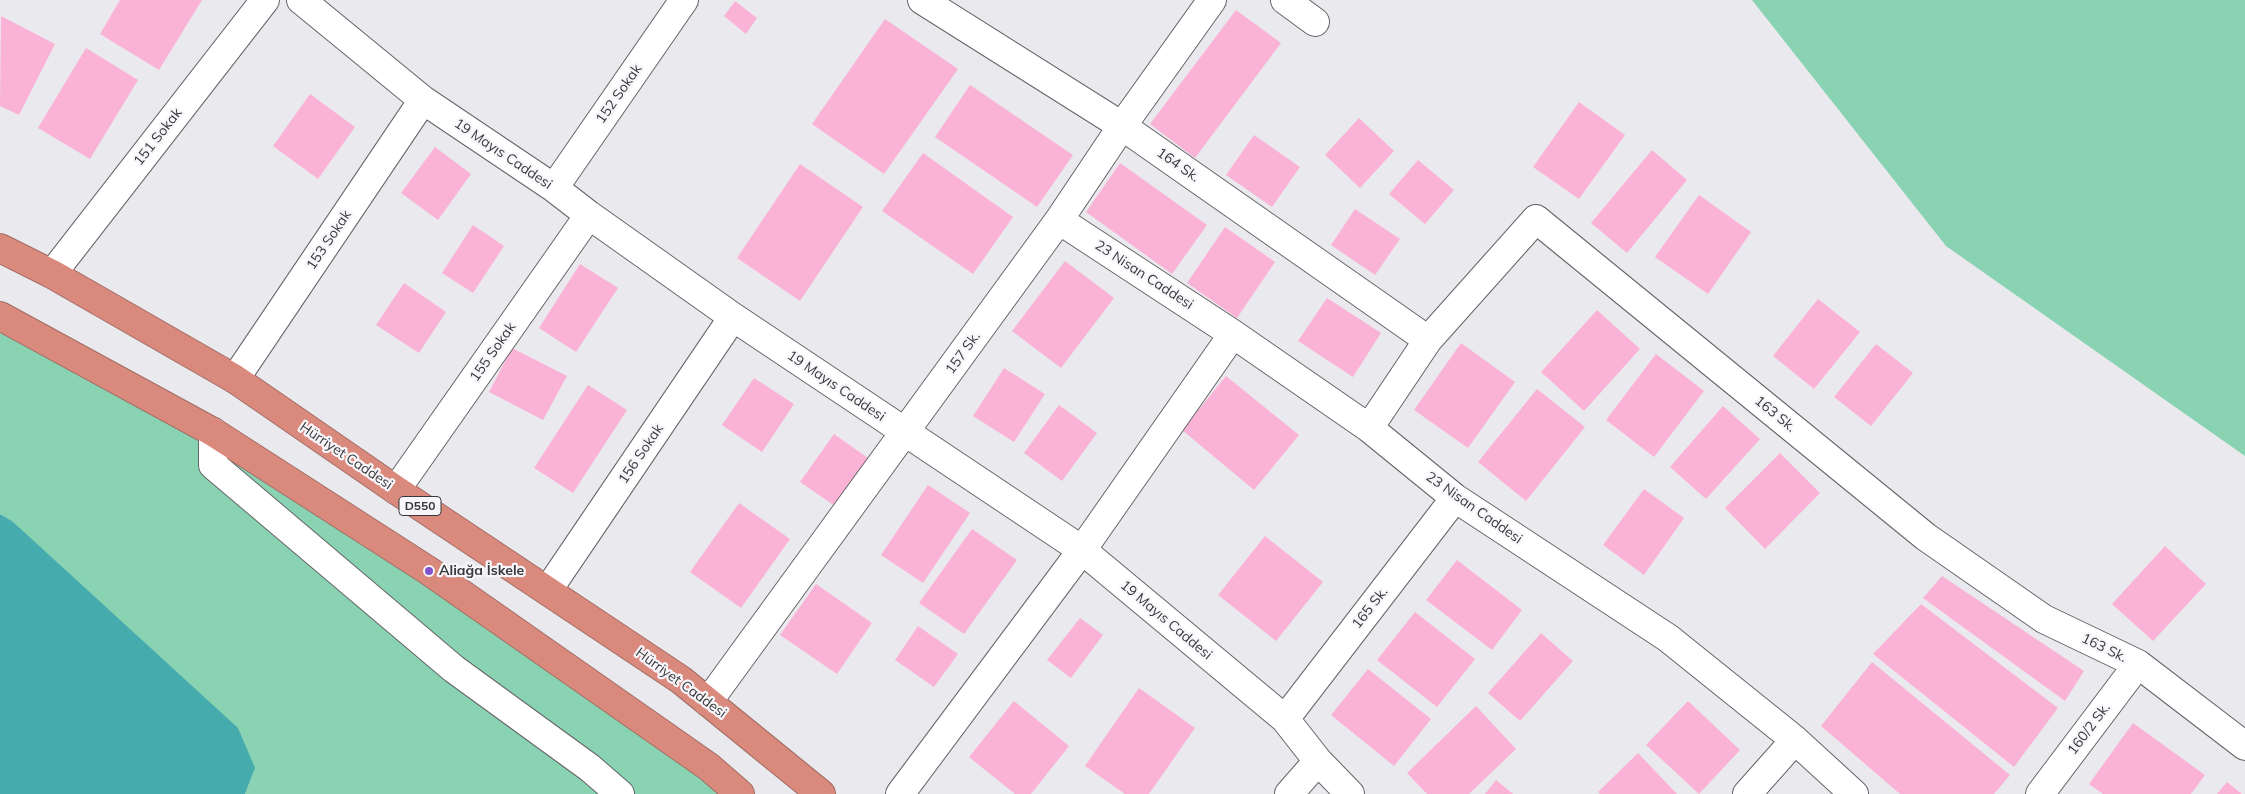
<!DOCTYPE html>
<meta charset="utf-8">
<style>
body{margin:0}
canvas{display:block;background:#eae9ed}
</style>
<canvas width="2245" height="794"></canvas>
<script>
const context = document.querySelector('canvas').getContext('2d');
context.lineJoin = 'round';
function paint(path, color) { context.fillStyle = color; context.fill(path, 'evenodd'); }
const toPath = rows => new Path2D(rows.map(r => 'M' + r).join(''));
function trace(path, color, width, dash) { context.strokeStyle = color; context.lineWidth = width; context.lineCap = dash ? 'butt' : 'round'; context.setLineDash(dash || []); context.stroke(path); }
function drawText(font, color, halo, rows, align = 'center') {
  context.font = font + ' Mulish,sans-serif'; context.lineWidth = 4.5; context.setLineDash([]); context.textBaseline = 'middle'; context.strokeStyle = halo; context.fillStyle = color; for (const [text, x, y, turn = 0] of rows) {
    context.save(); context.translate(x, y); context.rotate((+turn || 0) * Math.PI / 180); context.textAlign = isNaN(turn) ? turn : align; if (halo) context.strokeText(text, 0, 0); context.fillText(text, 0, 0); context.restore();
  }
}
paint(toPath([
 [1752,0,2245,0,2245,456,1946,246],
 [0,316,213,432,740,794,245,794,255,768,12,521,0,514]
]), '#89d3b2');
paint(toPath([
 [0,514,12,521,238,728,255,768,245,794,0,794]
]), '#45abad');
paint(toPath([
 [120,0,202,0,159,70,100,34],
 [735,1,757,18,746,34,724,16],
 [1236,10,1281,43,1195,158,1150,124],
 [1,16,55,44,19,115,0,106],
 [885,19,958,69,884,174,812,124],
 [86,48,138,80,90,159,38,128],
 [970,85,1073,155,1037,207,935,137],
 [310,94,355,127,318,179,273,146],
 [1579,102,1625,135,1579,199,1533,167],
 [1359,118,1394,151,1360,188,1325,155],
 [1254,135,1300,167,1272,207,1226,175],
 [435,147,471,174,438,220,401,193],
 [1652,150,1687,180,1627,253,1591,223],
 [923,153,1013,217,973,274,882,211],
 [1418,160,1454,190,1425,224,1389,194],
 [1120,163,1207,225,1172,274,1086,212],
 [800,164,863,207,800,301,737,258],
 [1699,195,1751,232,1708,294,1655,257],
 [1355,209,1400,239,1375,275,1331,245],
 [473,225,504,246,473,293,442,273],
 [1225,227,1275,262,1237,318,1187,283],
 [1065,261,1114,298,1061,368,1012,331],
 [580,264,618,288,576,352,539,328],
 [404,283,446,312,419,353,376,325],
 [1327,298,1381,333,1353,377,1298,341],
 [1818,299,1860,332,1814,389,1773,356],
 [1597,310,1640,349,1584,411,1541,372],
 [1461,343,1515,382,1468,448,1414,410],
 [1876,344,1913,373,1871,426,1834,397],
 [512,348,567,376,543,420,489,392],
 [1656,354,1704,391,1654,457,1606,420],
 [1004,368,1045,394,1014,442,973,416],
 [1226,376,1299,435,1254,490,1182,430],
 [754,378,794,404,762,452,722,425],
 [588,385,627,410,573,493,534,468],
 [1537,389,1585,427,1526,501,1478,462],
 [1059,405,1097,433,1062,481,1024,453],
 [1723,406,1760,439,1706,499,1670,467],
 [834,434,868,458,835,506,800,482],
 [1780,453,1820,493,1765,549,1725,508],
 [928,485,970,513,923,583,881,555],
 [1644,489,1684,518,1644,575,1603,545],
 [739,503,790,539,741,608,690,572],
 [972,529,1017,560,964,634,919,603],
 [1265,536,1323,582,1276,641,1218,595],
 [2165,546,2206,584,2153,641,2112,604],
 [1457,560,1522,610,1492,650,1426,600],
 [1942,576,2084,671,2065,701,1923,598],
 [816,584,872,623,837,674,780,635],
 [1921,604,2058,708,2014,767,1873,654],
 [1415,612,1475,659,1437,707,1377,660],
 [1080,618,1103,635,1071,678,1047,660],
 [918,626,958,654,934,687,895,660],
 [1541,633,1573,661,1520,721,1488,693],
 [1872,662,2010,775,1994,794,1900,794,1821,726],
 [1368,669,1431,719,1394,766,1331,715],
 [1139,688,1195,728,1149,794,1125,794,1085,766],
 [1014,701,1069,746,1031,794,1015,794,969,757],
 [1688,701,1740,750,1699,794,1646,745],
 [1476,706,1516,749,1469,794,1427,794,1407,773],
 [2133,723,2205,775,2191,794,2103,794,2089,784],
 [1638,753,1677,794,1600,794,1598,792],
 [1496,780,1513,794,1485,794],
 [2227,782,2242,794,2217,794]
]), '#fab3d7');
const minor = toPath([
 [301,0,423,100,554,188,589,215,733,317,1082,550,1285,719,1318,761,1350,794],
 [922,0,1122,126,1428,340],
 [1285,0,1315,22],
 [554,188,684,0],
 [1059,220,1233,334,1369,428,1455,498,1668,638,1795,740,1854,794],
 [52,274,265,0],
 [235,379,423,100],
 [1369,428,1428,340,1536,219,1926,537,2044,619,2138,664,2245,746],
 [213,432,213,465,454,669,590,768,620,794],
 [396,490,589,215],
 [548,590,733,317],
 [708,702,1059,220,1122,126,1212,0],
 [1285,719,1455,498],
 [900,794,1082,550,1233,334],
 [1289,794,1318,761],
 [1747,794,1795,740],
 [2040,794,2138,664]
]);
const highway = toPath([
 [0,248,52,274,235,379,396,490,681,680,821,794],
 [0,316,213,432,429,571,709,767,740,794]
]);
trace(minor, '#656467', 30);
trace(highway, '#a16d65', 30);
trace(minor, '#fff', 28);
trace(highway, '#da897d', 28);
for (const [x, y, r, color] of [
 [429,571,5,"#8153cc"]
]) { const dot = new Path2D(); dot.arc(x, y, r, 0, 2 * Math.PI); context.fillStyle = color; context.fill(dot); trace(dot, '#f8f6fa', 2); }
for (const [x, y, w] of [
 [420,506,42]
]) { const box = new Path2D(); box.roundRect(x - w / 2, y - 9.5, w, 19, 4); context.fillStyle = '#f8f6fa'; context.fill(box); trace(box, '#383839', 1); }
drawText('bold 12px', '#383839', null, [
 ["D550",420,506]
]);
drawText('14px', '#383839', '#f8f6fa', [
 ["152 Sokak",619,94,-55],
 ["151 Sokak",158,137,-52],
 ["19 Mayıs Caddesi",503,154,34],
 ["164 Sk.",1178,165,35],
 ["153 Sokak",329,240,-56],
 ["23 Nisan Caddesi",1144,275,33],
 ["155 Sokak",493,352,-55],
 ["157 Sk.",963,353,-54],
 ["19 Mayıs Caddesi",836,386,34],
 ["163 Sk.",1775,414,39],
 ["156 Sokak",641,454,-56],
 ["Hürriyet Caddesi",346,456,34],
 ["23 Nisan Caddesi",1474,508,35],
 ["165 Sk.",1370,608,-52],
 ["19 Mayıs Caddesi",1166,620,40],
 ["163 Sk.",2104,648,26],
 ["Hürriyet Caddesi",681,683,36],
 ["160/2 Sk.",2089,729,-53]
]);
drawText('bold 14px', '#383839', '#f8f6fa', [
 ["Aliağa İskele",439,571]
], 'left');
</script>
